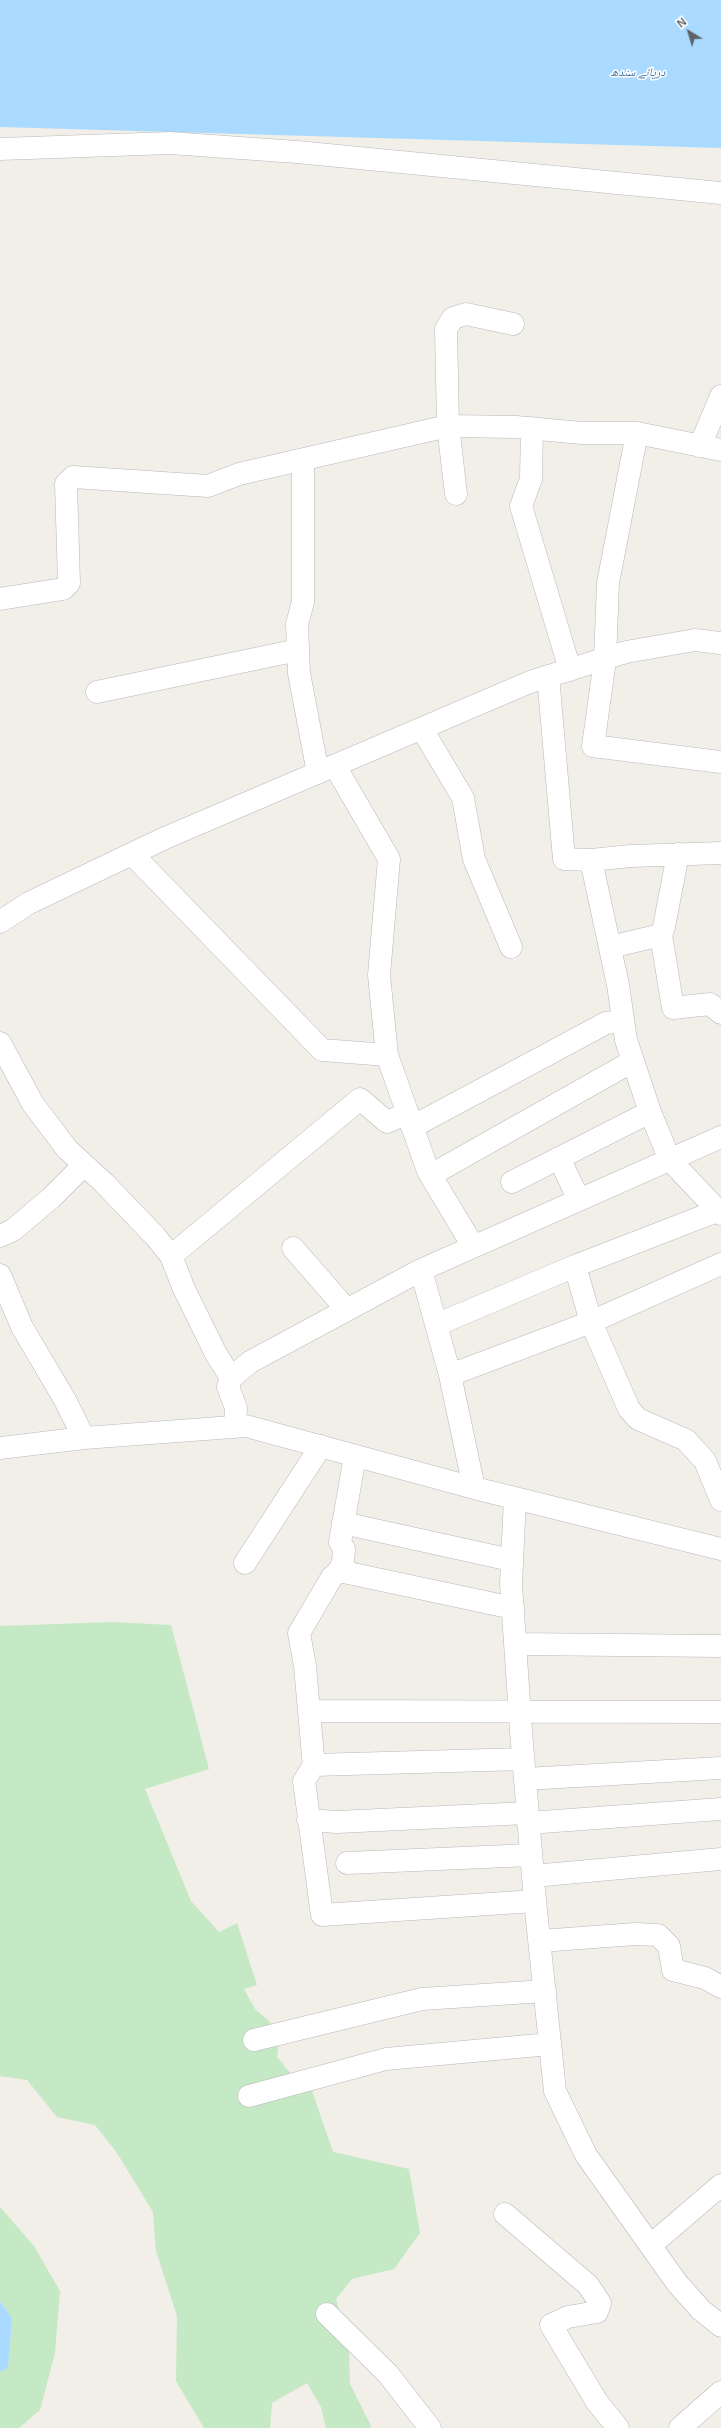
<!DOCTYPE html>
<meta charset="utf-8">
<style>
body{margin:0}
#map{position:relative;width:721px;height:2428px;overflow:hidden;background:#f1efe8;font-family:Helvetica,sans-serif}
canvas{display:block}
.north{position:absolute;left:669px;top:12px;width:40px;height:40px;-webkit-text-stroke:3px #fff;paint-order:stroke;rotate:322deg;font-size:11px;font-weight:700;line-height:16px;text-align:center;color:#5f6368}
.north::after{content:'';display:block;margin:auto;width:14px;height:18px;background:#5f6368;clip-path:polygon(50% 0,100% 100%,50% 72%,0 100%)}
</style>
<div id="map">
<canvas width="721" height="2428"></canvas>
<div class="north">N</div>
</div>
<script>
const context = document.querySelector('canvas').getContext('2d');
context.lineJoin = 'round';
function paint(path, color) { context.fillStyle = color; context.fill(path, 'evenodd'); }
const toPath = rows => new Path2D(rows.map(r => 'M' + r).join(''));
function trace(path, color, width, dash) { context.strokeStyle = color; context.lineWidth = width; context.lineCap = dash ? 'butt' : 'round'; context.setLineDash(dash || []); context.stroke(path); }
function drawText(font, color, halo, rows, align = 'center') {
  context.font = font + ' Helvetica,"Noto Naskh Arabic",sans-serif'; context.lineWidth = 3; context.setLineDash([]); context.textBaseline = 'middle'; context.strokeStyle = halo; context.fillStyle = color; for (const [text, x, y, turn = 0] of rows) {
    context.save(); context.translate(x, y); context.rotate((+turn || 0) * Math.PI / 180); context.textAlign = isNaN(turn) ? turn : align; if (halo) context.strokeText(text, 0, 0); context.fillText(text, 0, 0); context.restore();
  }
}
paint(toPath([
 [112,1622,171,1625,209,1769,145,1789,191,1901,219,1932,237,1923,257,1985,244,1989,255,2009,280,2031,277,2057,291,2074,311,2088,333,2152,409,2169,420,2233,394,2269,352,2279,336,2299,349,2351,350,2384,371,2426,370,2428,326,2428,321,2407,307,2383,272,2403,270,2428,204,2428,176,2381,177,2316,156,2251,153,2212,117,2153,95,2125,57,2117,27,2080,0,2076,0,1626],
 [0,2207,34,2246,60,2291,55,2353,40,2410,19,2428,0,2428,0,2372,8,2367,12,2318,0,2301]
]), '#c5e8c5');
paint(toPath([
 [0,0,721,0,721,148,0,127],
 [0,2301,12,2318,8,2368,0,2372]
]), '#aadaff');
const minor = toPath([
 [0,149,170,143,297,152,721,193],
 [532,428,531,479,521,506,570,670],
 [637,433,608,583,605,660,593,746,721,762],
 [700,446,721,396],
 [303,460,303,602,297,624,299,673,318,773],
 [456,494,448,426,446,329,453,318,466,314,513,324],
 [0,599,63,589,69,583,66,484,73,477,208,486,239,474,448,426,516,427,582,433,637,433,721,450],
 [548,676,564,859,591,860,631,856,721,853],
 [97,692,298,650],
 [422,729,463,798,474,859,511,947],
 [335,766,389,859,379,975,387,1055],
 [132,854,322,1050,387,1055,428,1171,473,1246],
 [678,854,664,927,661,935,673,1008,710,1004,721,1013],
 [591,860,618,985,626,1040,650,1112,670,1160,721,1214],
 [0,922,29,903,165,838,530,682,626,652,695,640,721,643],
 [610,947,661,935],
 [0,1043,33,1104,67,1149,104,1183,155,1236,171,1256,184,1289,216,1354,231,1378],
 [412,1127,606,1023,623,1021],
 [559,1158,579,1200],
 [431,1175,633,1061],
 [512,1182,650,1112],
 [0,1236,13,1230,51,1198,84,1165],
 [293,1248,347,1310],
 [171,1256,360,1099,387,1122,408,1113],
 [575,1266,591,1322,721,1264],
 [421,1270,450,1375,474,1488],
 [0,1275,22,1327,65,1400,84,1438],
 [436,1325,575,1266,717,1211],
 [450,1375,591,1322,629,1409,638,1419,686,1440,705,1461,721,1500],
 [235,1427,236,1408,228,1387,231,1378,250,1362,421,1270,721,1137],
 [0,1448,84,1438,246,1426,474,1488,721,1549],
 [355,1456,340,1542,344,1549,343,1562,339,1571,332,1577,299,1633,305,1666,313,1756,314,1765,304,1781,322,1915,535,1901],
 [515,1498,511,1584,521,1731,535,1901,555,2091,586,2155,677,2283,701,2310,721,2326],
 [343,1523,511,1560],
 [245,1563,321,1446],
 [339,1571,513,1608],
 [516,1644,721,1646],
 [309,1711,721,1712],
 [314,1765,523,1759],
 [525,1779,721,1768],
 [308,1820,337,1822,527,1813],
 [528,1823,721,1809],
 [347,1863,531,1855],
 [533,1876,721,1859],
 [540,1941,635,1934,658,1935,669,1946,673,1970,705,1978,721,1987],
 [254,2040,422,1999,545,1991],
 [249,2096,386,2059,550,2044],
 [505,2214,588,2285,600,2303,597,2312,568,2317,551,2325,597,2402,618,2428],
 [651,2245,721,2185],
 [327,2314,388,2374,430,2428],
 [680,2428,721,2392]
]);
trace(minor, '#b5b8bc', 23);
trace(minor, '#fff', 22);
drawText('italic 12px', '#4174aa', '#fff', [
 ["دریائے سندھ",638,73]
]);
</script>
